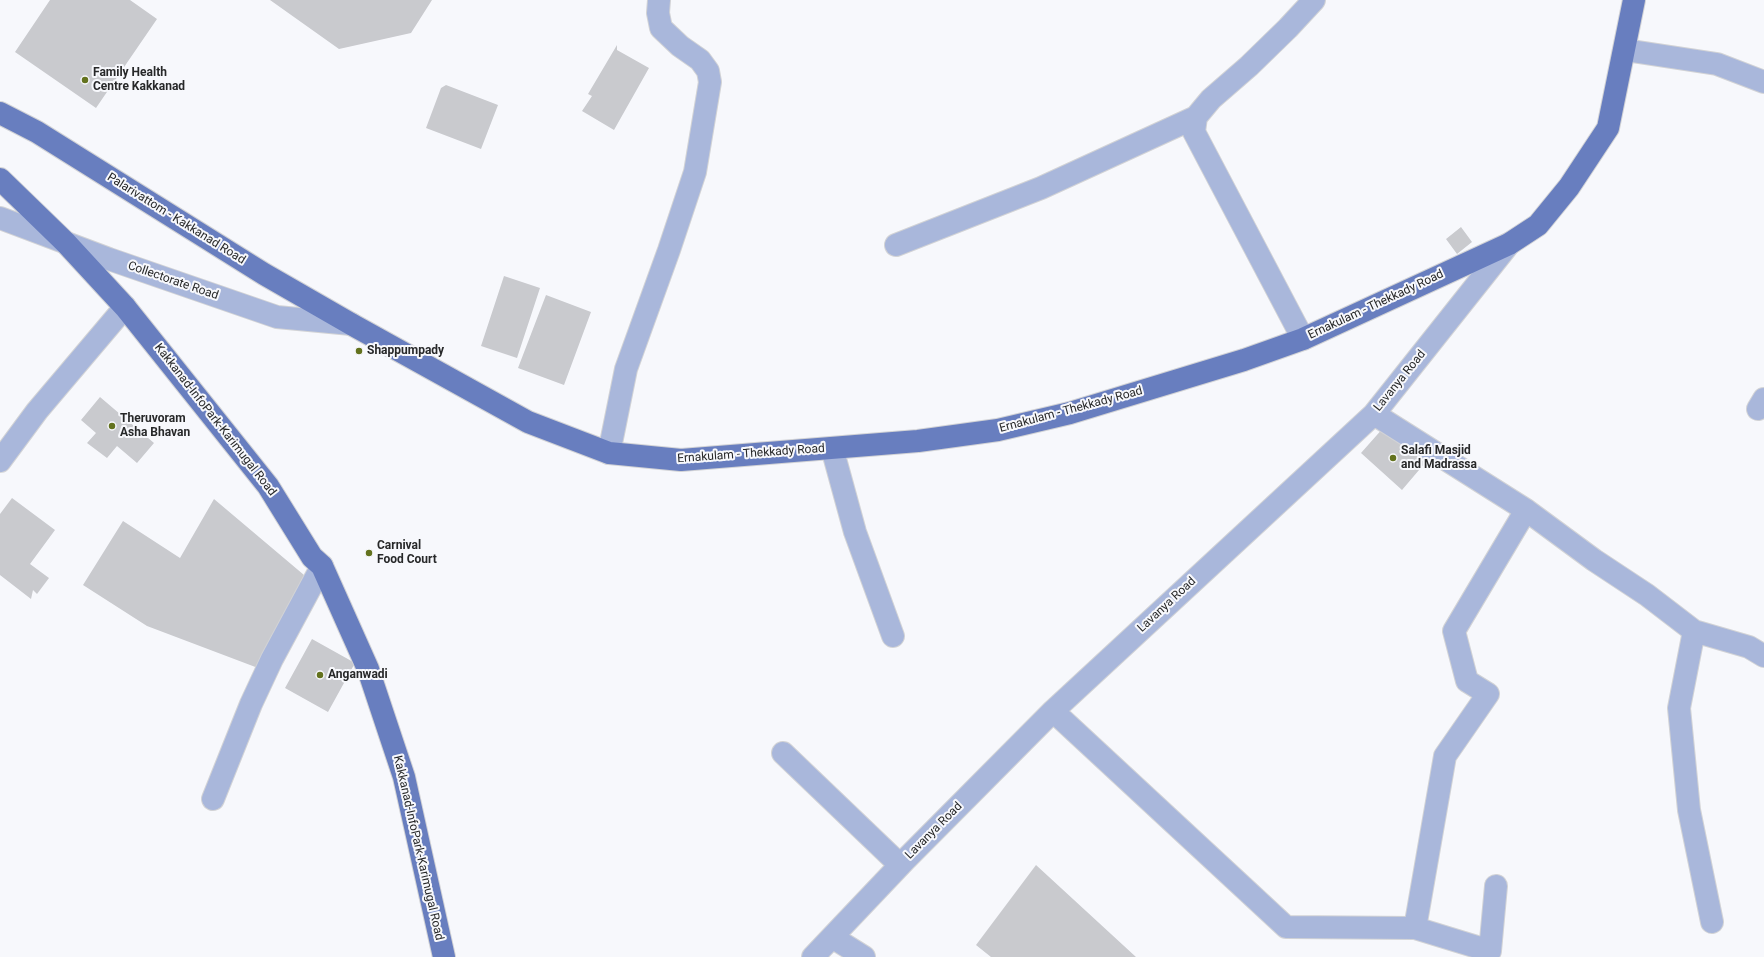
<!DOCTYPE html>
<style>
body{margin:0}
canvas{display:block;background:#f7f8fc}
</style>
<canvas width="1764" height="957"></canvas>
<script>
const context = document.querySelector('canvas').getContext('2d');
context.lineJoin = 'round';
function paint(path, color) { context.fillStyle = color; context.fill(path, 'evenodd'); }
const toPath = rows => new Path2D(rows.map(r => 'M' + r).join(''));
function trace(path, color, width, dash) { context.strokeStyle = color; context.lineWidth = width; context.lineCap = dash ? 'butt' : 'round'; context.setLineDash(dash || []); context.stroke(path); }
function drawText(font, color, halo, rows, align = 'center') {
  context.font = font + ' Roboto,sans-serif'; context.lineWidth = 4; context.setLineDash([]); context.textBaseline = 'middle'; context.strokeStyle = halo; context.fillStyle = color; for (const [text, x, y, turn = 0] of rows) {
    context.save(); context.translate(x, y); context.rotate((+turn || 0) * Math.PI / 180); context.textAlign = isNaN(turn) ? turn : align; if (halo) context.strokeText(text, 0, 0); context.fillText(text, 0, 0); context.restore();
  }
}
paint(toPath([
 [50,0,130,0,157,19,96,108,15,52],
 [270,0,432,0,411,33,339,49],
 [617,45,617,50,649,68,614,130,582,111,592,96,588,94],
 [446,85,498,105,481,149,426,128,441,88],
 [1461,227,1472,242,1457,254,1446,239],
 [504,276,540,288,517,358,481,346],
 [546,295,591,312,564,385,518,368],
 [100,397,154,443,137,463,117,446,107,458,87,443,96,433,81,420],
 [1384,427,1425,463,1402,490,1361,453],
 [12,498,55,530,30,564,49,578,37,594,33,590,31,599,0,575,0,514],
 [214,499,304,575,258,668,147,626,83,585,123,521,180,558],
 [312,639,355,663,328,712,285,688],
 [1036,865,1136,957,991,957,976,945]
]), '#c9cace');
const minor = toPath([
 [1625,50,1717,64,1764,82],
 [0,218,109,259,277,317,351,324],
 [896,245,1041,188,1196,117],
 [1303,339,1194,132,1196,117,1211,99,1249,66,1288,28,1314,0],
 [1758,409,1764,399],
 [1374,414,1526,510,1594,560,1647,595,1694,631,1679,708,1689,810,1712,922],
 [832,448,855,532,893,636],
 [609,453,626,369,669,250,695,172,710,82,708,71,700,60,680,46,661,28,658,13,659,0],
 [0,461,37,411,125,307],
 [1694,631,1749,647,1764,656],
 [1053,711,1286,927,1415,928,1445,756,1488,694,1467,681,1454,631,1526,510],
 [783,753,900,865],
 [213,799,251,704,272,659,322,566],
 [1415,928,1490,951,1496,886],
 [832,937,864,957],
 [813,957,906,859,1053,711,1374,414,1509,244]
]);
const major = toPath([
 [0,113,37,132,264,274,351,324,528,422,609,453,681,460,918,441,998,430,1070,413,1244,360,1303,339,1509,244,1538,225,1569,187,1608,128,1634,0],
 [0,179,66,243,125,307,268,486,312,557,322,566,368,669,404,777,444,957]
]);
trace(minor, '#d2d3d6', 24);
trace(major, '#d2d3d6', 24);
trace(minor, '#a9b7db', 22);
trace(major, '#687ebf', 22);
for (const [x, y, r, color] of [
 [85,80,4,"#63721e"],
 [359,351,4,"#63721e"],
 [112,426,4,"#63721e"],
 [1393,458,4,"#63721e"],
 [369,553,4,"#63721e"],
 [320,675,4,"#63721e"]
]) { const dot = new Path2D(); dot.arc(x, y, r, 0, 2 * Math.PI); context.fillStyle = color; context.fill(dot); trace(dot, '#f7f8fc', 1.5); }
drawText('bold 12px', '#272829', '#f7f8fc', [
 ["Family Health",93,73],
 ["Centre Kakkanad",93,87],
 ["Shappumpady",367,351],
 ["Theruvoram",120,419],
 ["Asha Bhavan",120,433],
 ["Salafi Masjid",1401,451],
 ["and Madrassa",1401,465],
 ["Carnival",377,546],
 ["Food Court",377,560],
 ["Anganwadi",328,675]
], 'left');
drawText('12px', '#272829', '#f7f8fc', [
 ["Palarivattom - Kakkanad Road",176,219,32],
 ["Collectorate Road",173,281,19],
 ["Ernakulam - Thekkady Road",1376,305,-25],
 ["Lavanya Road",1400,381,-51],
 ["Ernakulam - Thekkady Road",1071,410,-15],
 ["Kakkanad-InfoPark-Karimugal Road",215,420,52],
 ["Ernakulam - Thekkady Road",751,454,-4],
 ["Lavanya Road",1167,605,-43],
 ["Lavanya Road",934,831,-45],
 ["Kakkanad-InfoPark-Karimugal Road",418,848,77]
]);
</script>
